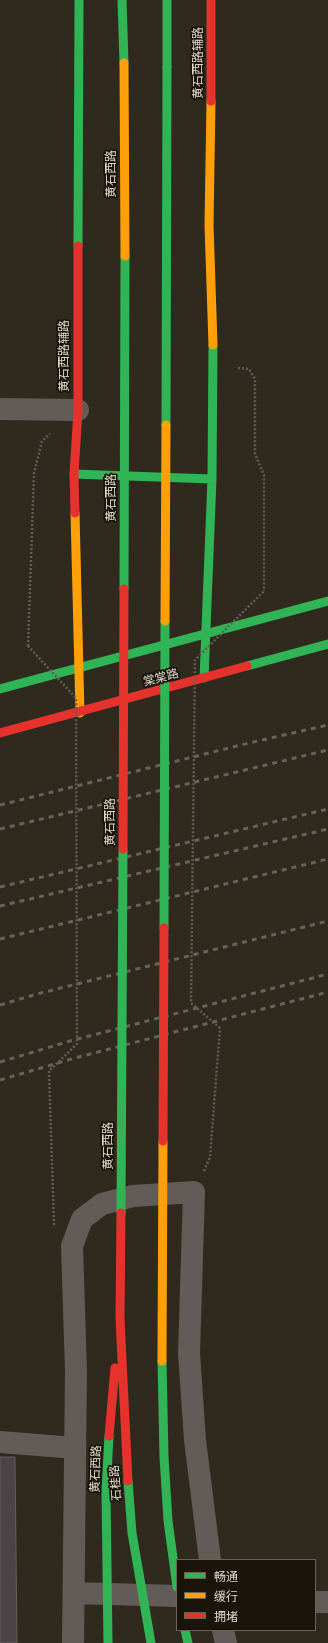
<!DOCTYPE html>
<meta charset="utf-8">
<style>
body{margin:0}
#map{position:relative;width:328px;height:1643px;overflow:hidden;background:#30291d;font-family:"IBM Plex Sans","Noto Sans SC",sans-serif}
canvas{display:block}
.legend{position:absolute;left:176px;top:1559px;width:140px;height:72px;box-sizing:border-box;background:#1a140b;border:1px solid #696258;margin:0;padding:5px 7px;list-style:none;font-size:12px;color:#e0d7cb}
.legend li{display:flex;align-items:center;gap:8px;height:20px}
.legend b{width:20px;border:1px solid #696258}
</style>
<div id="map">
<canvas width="328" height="1643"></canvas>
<ul class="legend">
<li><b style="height:5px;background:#30b455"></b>畅通</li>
<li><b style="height:5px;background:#ff9f0a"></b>缓行</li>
<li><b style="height:5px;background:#e5322d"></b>拥堵</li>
</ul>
</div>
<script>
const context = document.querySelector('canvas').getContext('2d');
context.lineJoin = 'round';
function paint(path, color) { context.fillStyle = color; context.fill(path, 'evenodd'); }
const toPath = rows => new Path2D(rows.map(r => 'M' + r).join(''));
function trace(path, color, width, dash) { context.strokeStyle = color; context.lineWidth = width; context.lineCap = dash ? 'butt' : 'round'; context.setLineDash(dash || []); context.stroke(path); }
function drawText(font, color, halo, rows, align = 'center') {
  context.font = font + ' "IBM Plex Sans","Noto Sans SC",sans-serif'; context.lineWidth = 3.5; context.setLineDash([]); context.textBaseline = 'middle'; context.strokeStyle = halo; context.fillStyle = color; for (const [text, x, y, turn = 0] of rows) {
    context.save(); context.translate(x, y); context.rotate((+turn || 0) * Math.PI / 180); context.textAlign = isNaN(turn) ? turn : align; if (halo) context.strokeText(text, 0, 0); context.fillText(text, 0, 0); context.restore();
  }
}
const building = toPath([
 [0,1457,15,1457,17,1643,0,1643,0,1457]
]);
paint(building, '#4c4347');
trace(building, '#645e5d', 1);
trace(toPath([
 [238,368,249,369,255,379,255,454,264,475,264,591],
 [28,646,34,473,42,441,50,434],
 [49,1071,54,1225],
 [204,1171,210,1157,220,1028]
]), '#635c58', 2.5, [2, 2]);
trace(toPath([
 [0,409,78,410],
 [0,1442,75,1448],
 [74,1593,177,1596],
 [315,1602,328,1602],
 [223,1630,226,1643],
 [73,1643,76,1371,72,1246,82,1219,102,1204,133,1196,194,1192,189,1353,195,1440,210,1560]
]), '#635b58', 22);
trace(toPath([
 [122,0,124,63],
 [167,0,167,67],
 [78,246,79,0],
 [74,474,212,479],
 [247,666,328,644],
 [204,678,212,479,213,345],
 [0,689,328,601],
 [162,1361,164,1457,168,1521,177,1587],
 [185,1630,188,1643]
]), '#30b455', 9);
trace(toPath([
 [211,101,209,225,213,345],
 [75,513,80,713]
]), '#ff9f0a', 9);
trace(toPath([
 [211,0,211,101],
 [75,513,74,474,78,410,78,246],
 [0,733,247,666]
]), '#e5322d', 9);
trace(toPath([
 [0,805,249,743,328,725],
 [0,829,328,750],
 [0,887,328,809],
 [0,906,328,829],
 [0,939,328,859],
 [0,1005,37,994,328,921],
 [0,1062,70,1041,328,974],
 [0,1080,75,1058,328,992]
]), '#68615d', 3, [5, 5]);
trace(toPath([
 [28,646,76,698,77,1044,49,1071],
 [220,1028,191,1003,195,660,264,591]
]), '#635c58', 2.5, [2, 2]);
trace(toPath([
 [166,425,167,67],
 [124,589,125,256],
 [164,928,165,621],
 [121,1213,123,849],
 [128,1481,132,1533,151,1643],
 [108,1643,106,1492,109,1436]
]), '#30b455', 9);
trace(toPath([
 [124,63,125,256],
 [165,621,166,425],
 [162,1361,163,1141]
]), '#ff9f0a', 9);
trace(toPath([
 [123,849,124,589],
 [163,1141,164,928],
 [121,1213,120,1319,128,1481],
 [109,1436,115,1368]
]), '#e5322d', 9);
drawText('12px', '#e0d7cb', '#1a140b', [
 ["黄石西路辅路",199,63,-90],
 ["黄石西路",112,174,-90],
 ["黄石西路辅路",65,356,-90],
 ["黄石西路",112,498,-90],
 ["棠棠路",161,678,-15],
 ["黄石西路",111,822,-90],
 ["黄石西路",109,1146,-90],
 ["黄石西路",96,1469,-88],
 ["石桂路",116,1483,-94]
]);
</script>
